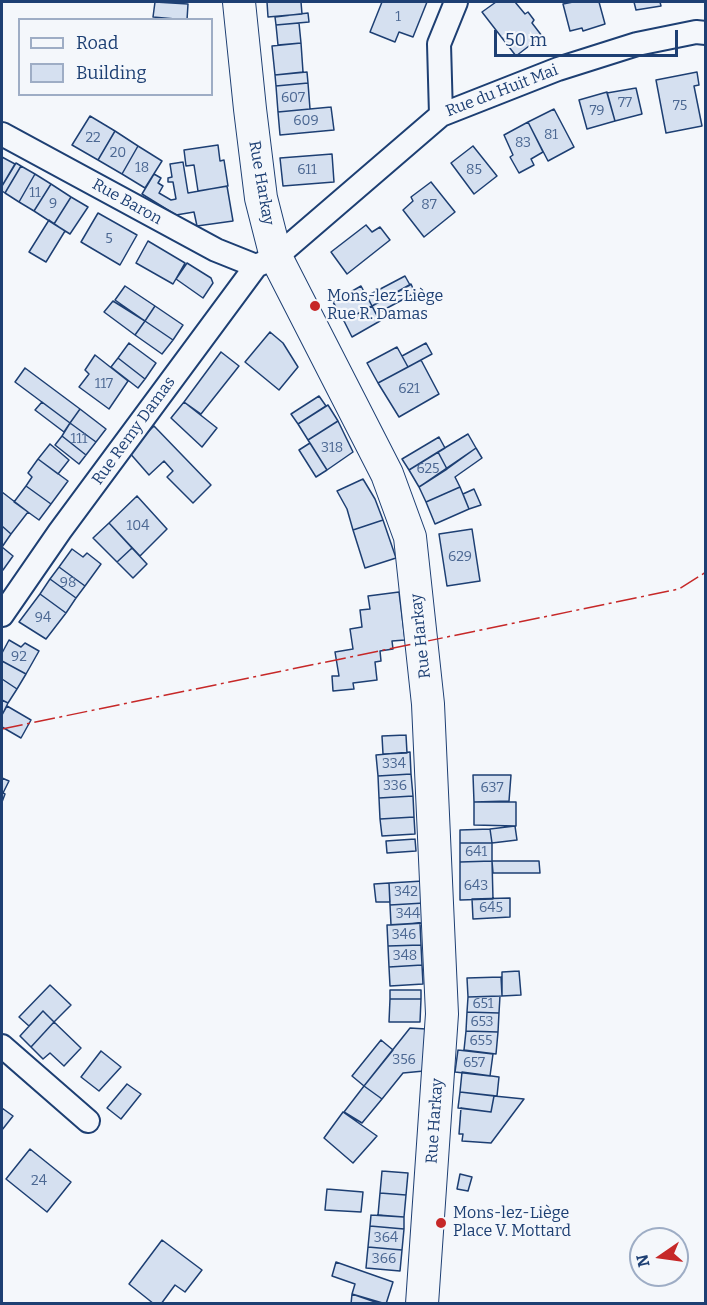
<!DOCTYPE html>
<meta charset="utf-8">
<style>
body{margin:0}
#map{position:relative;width:707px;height:1305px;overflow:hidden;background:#f4f7fb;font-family:Bitter,serif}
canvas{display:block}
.frame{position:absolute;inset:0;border:3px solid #1d3f73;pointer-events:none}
.legend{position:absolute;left:18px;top:18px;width:195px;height:78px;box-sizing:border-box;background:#f4f7fb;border:2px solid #9eadc5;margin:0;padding:8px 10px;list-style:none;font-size:18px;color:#1d3f73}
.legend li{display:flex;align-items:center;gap:12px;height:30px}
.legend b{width:30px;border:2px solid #9eadc5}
.north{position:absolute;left:629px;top:1227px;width:60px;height:60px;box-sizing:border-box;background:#f4f7fb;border:2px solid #9eadc5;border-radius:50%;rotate:257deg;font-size:16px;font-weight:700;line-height:24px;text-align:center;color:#1d3f73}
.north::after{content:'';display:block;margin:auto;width:21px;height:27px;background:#c62828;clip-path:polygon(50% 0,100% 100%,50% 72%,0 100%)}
.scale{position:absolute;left:494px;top:30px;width:184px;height:27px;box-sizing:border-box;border:3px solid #1d3f73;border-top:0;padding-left:8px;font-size:18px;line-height:21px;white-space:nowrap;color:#1d3f73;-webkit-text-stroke:4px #f4f7fb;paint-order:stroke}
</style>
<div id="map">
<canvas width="707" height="1305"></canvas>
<div class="frame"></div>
<ul class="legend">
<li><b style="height:8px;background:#f4f7fb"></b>Road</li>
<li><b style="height:16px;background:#d5e0f0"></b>Building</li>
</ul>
<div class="north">N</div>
<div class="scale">50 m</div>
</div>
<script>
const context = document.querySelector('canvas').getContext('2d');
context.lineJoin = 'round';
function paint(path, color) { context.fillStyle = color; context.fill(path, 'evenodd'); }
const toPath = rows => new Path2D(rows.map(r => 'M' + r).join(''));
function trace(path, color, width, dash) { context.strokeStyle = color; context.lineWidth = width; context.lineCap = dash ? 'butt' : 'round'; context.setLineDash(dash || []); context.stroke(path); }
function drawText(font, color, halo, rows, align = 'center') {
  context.font = font + ' Bitter,serif'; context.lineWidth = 4.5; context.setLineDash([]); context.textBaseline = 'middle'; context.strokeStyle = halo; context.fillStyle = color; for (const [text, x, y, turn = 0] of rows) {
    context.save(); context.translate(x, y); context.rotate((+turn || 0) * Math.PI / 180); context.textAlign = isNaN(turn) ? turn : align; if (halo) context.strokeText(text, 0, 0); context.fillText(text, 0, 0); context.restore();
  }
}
const building = toPath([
 [155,2,188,4,187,20,153,17,155,2],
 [267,2,301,2,302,14,268,17,267,2],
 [382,2,427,2,413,37,399,32,395,42,370,32,382,2],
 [496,2,515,2,525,14,528,12,534,20,532,23,542,36,516,56,482,12,496,2],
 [573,2,599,2,605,24,583,31,582,28,570,31,563,4,573,2],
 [634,2,660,2,661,6,636,10,634,2],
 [308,13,309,22,276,25,275,17,308,13],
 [299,23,301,43,278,45,276,25,299,23],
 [301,43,303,72,275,75,272,46,301,43],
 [307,72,308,83,276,86,275,75,307,72],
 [697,72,699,85,694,86,702,126,666,133,656,80,697,72],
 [308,83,310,109,278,112,276,86,308,83],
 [636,88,642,114,615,121,607,93,636,88],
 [607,92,615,121,587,129,579,100,607,92],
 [331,107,334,130,280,135,278,112,331,107],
 [554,109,574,147,548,161,528,122,554,109],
 [90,116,115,131,98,160,72,145,90,116],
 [528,122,543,152,531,159,534,165,519,173,510,157,513,155,504,135,528,122],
 [115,131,138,146,122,174,98,160,115,131],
 [218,145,220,161,224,160,228,186,198,191,194,165,186,166,184,150,218,145],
 [138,146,162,161,145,188,122,174,138,146],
 [473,146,497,176,474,194,451,163,473,146],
 [332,154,334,182,283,186,280,158,332,154],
 [2,157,15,164,2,186,2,157],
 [183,162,188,193,227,186,233,221,197,226,194,212,176,215,142,194,154,174,161,178,158,183,163,186,159,193,171,200,176,199,173,182,168,182,168,178,172,177,170,164,183,162],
 [16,163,21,166,5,193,2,191,2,186,16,163],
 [21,166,35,174,19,202,5,193,21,166],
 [35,174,51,184,34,211,19,202,35,174],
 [431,182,455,212,424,237,403,210,413,201,411,197,431,182],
 [51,184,71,197,54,224,34,211,51,184],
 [71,197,88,207,70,234,54,224,71,197],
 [98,213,137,235,120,265,81,242,98,213],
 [49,220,65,231,46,262,29,252,49,220],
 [366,225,372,232,380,227,390,240,347,274,331,252,366,225],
 [148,241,185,263,173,284,136,263,148,241],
 [187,263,211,278,213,283,203,298,176,279,187,263],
 [405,276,410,285,372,306,367,296,405,276],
 [411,284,415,293,376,314,372,306,411,284],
 [125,286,155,306,145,321,115,300,125,286],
 [361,286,372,306,344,321,333,302,361,286],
 [113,301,145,321,135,335,104,312,113,301],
 [155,306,183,325,173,340,145,321,155,306],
 [372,306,380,321,352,337,344,321,372,306],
 [145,321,173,340,162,354,135,335,145,321],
 [270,332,283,343,298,367,279,390,245,362,270,332],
 [129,343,156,363,145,379,118,358,129,343],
 [426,343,432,354,408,367,402,356,426,343],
 [397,347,408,367,378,383,367,363,397,347],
 [221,352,239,366,201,414,184,402,221,352],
 [95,355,128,381,109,409,79,387,89,374,85,370,95,355],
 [118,358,145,379,138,388,111,367,118,358],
 [421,360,439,394,399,417,378,383,421,360],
 [25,368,80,409,70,423,15,382,25,368],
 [319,396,326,406,298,424,291,414,319,396],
 [42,402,70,423,64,432,35,410,42,402],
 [184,402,217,428,202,447,171,418,184,402],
 [328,405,338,421,308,440,298,424,328,405],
 [80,409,106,429,96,442,70,423,80,409],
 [338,421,353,452,327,470,308,440,338,421],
 [70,423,96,442,86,455,62,436,70,423],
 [154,426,211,485,193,503,167,477,173,471,164,461,149,475,128,451,154,426],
 [468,434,476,448,447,469,438,452,468,434],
 [62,436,86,455,79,464,55,445,62,436],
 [439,437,445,448,409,470,402,459,439,437],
 [310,443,327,470,316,477,299,450,310,443],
 [50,444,69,460,58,474,38,459,50,444],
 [476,448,482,458,455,477,460,487,426,502,419,487,476,448],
 [438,452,447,469,419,487,409,470,438,452],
 [38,459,68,481,51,504,26,486,32,477,28,473,38,459],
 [363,479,375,499,383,520,353,530,347,509,337,491,363,479],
 [26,486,51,504,39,520,14,502,26,486],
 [460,487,469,509,435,524,426,502,460,487],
 [474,489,481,505,469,509,463,494,474,489],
 [2,492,28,512,11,534,2,526,2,492],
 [137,496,167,529,140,556,109,523,137,496],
 [383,520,396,558,365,568,353,530,383,520],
 [109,523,132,548,117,562,93,538,109,523],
 [2,526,11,534,2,547,2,526],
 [472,529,480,581,447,586,439,534,472,529],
 [2,547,13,556,3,570,2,569,2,547],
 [132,548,147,564,133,578,117,562,132,548],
 [72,549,83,557,87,553,101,564,85,586,59,567,72,549],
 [59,567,85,586,76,598,50,579,59,567],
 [50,579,76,598,66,613,40,594,50,579],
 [399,592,405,640,392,641,393,649,380,651,381,661,375,662,377,680,353,683,354,689,333,691,332,676,339,676,335,652,353,649,350,629,362,627,360,610,370,609,368,596,399,592],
 [40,594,66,613,46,639,19,622,40,594],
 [9,640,21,647,25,643,39,651,26,674,2,661,2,653,9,640],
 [2,661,26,674,17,689,2,679,2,661],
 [2,679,17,689,8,703,2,700,2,679],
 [2,700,8,703,2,715,2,700],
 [7,706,31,720,21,738,2,727,2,715,7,706],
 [406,735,407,753,383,754,382,736,406,735],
 [410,752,411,774,378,776,376,755,410,752],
 [411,774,413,796,379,798,378,776,411,774],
 [473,775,511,775,509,801,474,802,473,775],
 [2,778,9,781,3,793,5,794,2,802,2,778],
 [413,796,414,817,380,819,379,798,413,796],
 [474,802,516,802,516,826,474,825,474,802],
 [414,817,415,834,382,836,380,819,414,817],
 [515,826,517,840,492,843,490,829,515,826],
 [490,829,492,843,460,843,460,830,490,829],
 [415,839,416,851,387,853,386,841,415,839],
 [460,843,492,843,492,861,460,862,460,843],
 [492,861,539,861,540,873,493,873,492,861],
 [492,861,493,899,460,900,460,862,492,861],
 [423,881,424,903,390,905,389,883,423,881],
 [389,883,390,902,376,902,374,884,389,883],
 [510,898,510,917,473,919,472,899,510,898],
 [424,903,425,923,391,925,390,905,424,903],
 [420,923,421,945,388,946,387,925,420,923],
 [421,945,422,965,389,967,388,946,421,945],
 [422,965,423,984,390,986,389,967,422,965],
 [519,971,521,995,502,996,502,972,519,971],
 [501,977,502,996,468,997,467,978,501,977],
 [50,985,71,1005,54,1022,43,1011,29,1026,19,1017,50,985],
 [390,990,421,990,421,999,390,999,390,990],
 [500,996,499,1013,467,1012,468,997,500,996],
 [390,999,421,999,420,1022,389,1022,390,999],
 [43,1011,54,1022,31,1047,20,1036,43,1011],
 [467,1012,499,1013,498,1032,466,1031,467,1012],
 [54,1022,81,1048,64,1066,50,1053,43,1059,31,1047,54,1022],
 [410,1028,426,1029,424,1071,403,1073,382,1099,364,1086,410,1028],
 [466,1031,498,1032,496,1054,464,1050,466,1031],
 [381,1040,393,1050,364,1086,352,1076,381,1040],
 [458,1050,493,1054,490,1076,455,1072,458,1050],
 [101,1051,121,1067,99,1091,81,1077,101,1051],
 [462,1072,499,1077,497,1096,460,1092,462,1072],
 [127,1084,141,1094,121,1119,107,1108,127,1084],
 [364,1086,382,1099,362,1123,344,1112,364,1086],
 [460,1092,494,1096,491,1112,458,1108,460,1092],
 [494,1096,524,1099,491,1143,462,1141,463,1134,459,1134,461,1108,491,1112,494,1096],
 [2,1108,13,1116,2,1130,2,1108],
 [343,1112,377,1136,353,1163,324,1138,343,1112],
 [30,1149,71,1182,47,1212,6,1179,30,1149],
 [382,1171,408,1173,406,1195,380,1193,382,1171],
 [460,1174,472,1177,468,1191,457,1189,460,1174],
 [327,1189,363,1192,361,1212,325,1210,327,1189],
 [380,1193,406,1195,404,1217,378,1215,380,1193],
 [371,1215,404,1217,404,1229,370,1226,371,1215],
 [370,1226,404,1229,402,1250,368,1247,370,1226],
 [162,1240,202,1270,185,1292,175,1285,161,1304,154,1304,129,1284,162,1240],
 [368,1247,402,1250,400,1271,366,1268,368,1247],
 [336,1262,393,1282,386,1304,352,1294,355,1284,332,1276,336,1262],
 [352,1294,381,1304,351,1304,352,1294]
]);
paint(building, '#d5e0f0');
trace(building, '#1d3f73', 1.5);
const street = toPath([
 [441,115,439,44,456,2],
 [2,134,216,250,256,266],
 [2,615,60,531,256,266,276,257,441,115,558,69,637,44,696,32,706,33],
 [2,1046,88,1121]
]);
const secondary = toPath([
 [239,2,250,109,261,198,276,257,387,474,410,537,428,704,442,1014,422,1304]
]);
trace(street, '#1d3f73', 26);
trace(secondary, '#1d3f73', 34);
trace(street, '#f4f7fb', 22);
trace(secondary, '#f4f7fb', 32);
trace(toPath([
 [2,729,679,589,706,572]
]), '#c62828', 1.5, [21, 4.5, 3, 4.5]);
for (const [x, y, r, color] of [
 [315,306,6,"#c62828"],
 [441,1223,6,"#c62828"]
]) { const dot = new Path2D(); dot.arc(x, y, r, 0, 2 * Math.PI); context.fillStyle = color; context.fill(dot); trace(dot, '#f4f7fb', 2); }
drawText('14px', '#4b6792', null, [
 ["1",398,17],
 ["607",293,98],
 ["77",625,103],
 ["75",680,106],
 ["79",597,111],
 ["609",306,121],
 ["81",551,135],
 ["22",93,138],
 ["83",523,143],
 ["20",118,153],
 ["18",142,168],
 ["611",307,170],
 ["85",474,170],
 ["11",35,193],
 ["9",53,204],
 ["87",429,205],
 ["5",109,239],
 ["117",104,384],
 ["621",409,389],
 ["111",79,439],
 ["318",332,448],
 ["625",428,469],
 ["104",138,526],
 ["629",460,557],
 ["98",68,583],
 ["94",43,618],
 ["92",19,657],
 ["334",394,764],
 ["336",395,786],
 ["637",492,788],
 ["641",476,852],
 ["643",476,886],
 ["342",406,892],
 ["645",491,908],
 ["344",408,914],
 ["346",404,935],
 ["348",405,956],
 ["651",483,1004],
 ["653",482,1022],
 ["655",481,1041],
 ["356",404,1060],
 ["657",474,1063],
 ["24",39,1181],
 ["364",386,1238],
 ["366",384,1259]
]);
drawText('16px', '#1d3f73', '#f4f7fb', [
 ["Rue du Huit Mai",502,91,-21],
 ["Rue Harkay",261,183,80],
 ["Rue Baron",127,202,29],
 ["Rue Remy Damas",134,431,-54],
 ["Rue Harkay",421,636,-96],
 ["Rue Harkay",435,1121,-86]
]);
drawText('16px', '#1d3f73', '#f4f7fb', [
 ["Mons-lez-Liège",327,297],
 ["Rue R. Damas",327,315],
 ["Mons-lez-Liège",453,1214],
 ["Place V. Mottard",453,1232]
], 'left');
</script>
